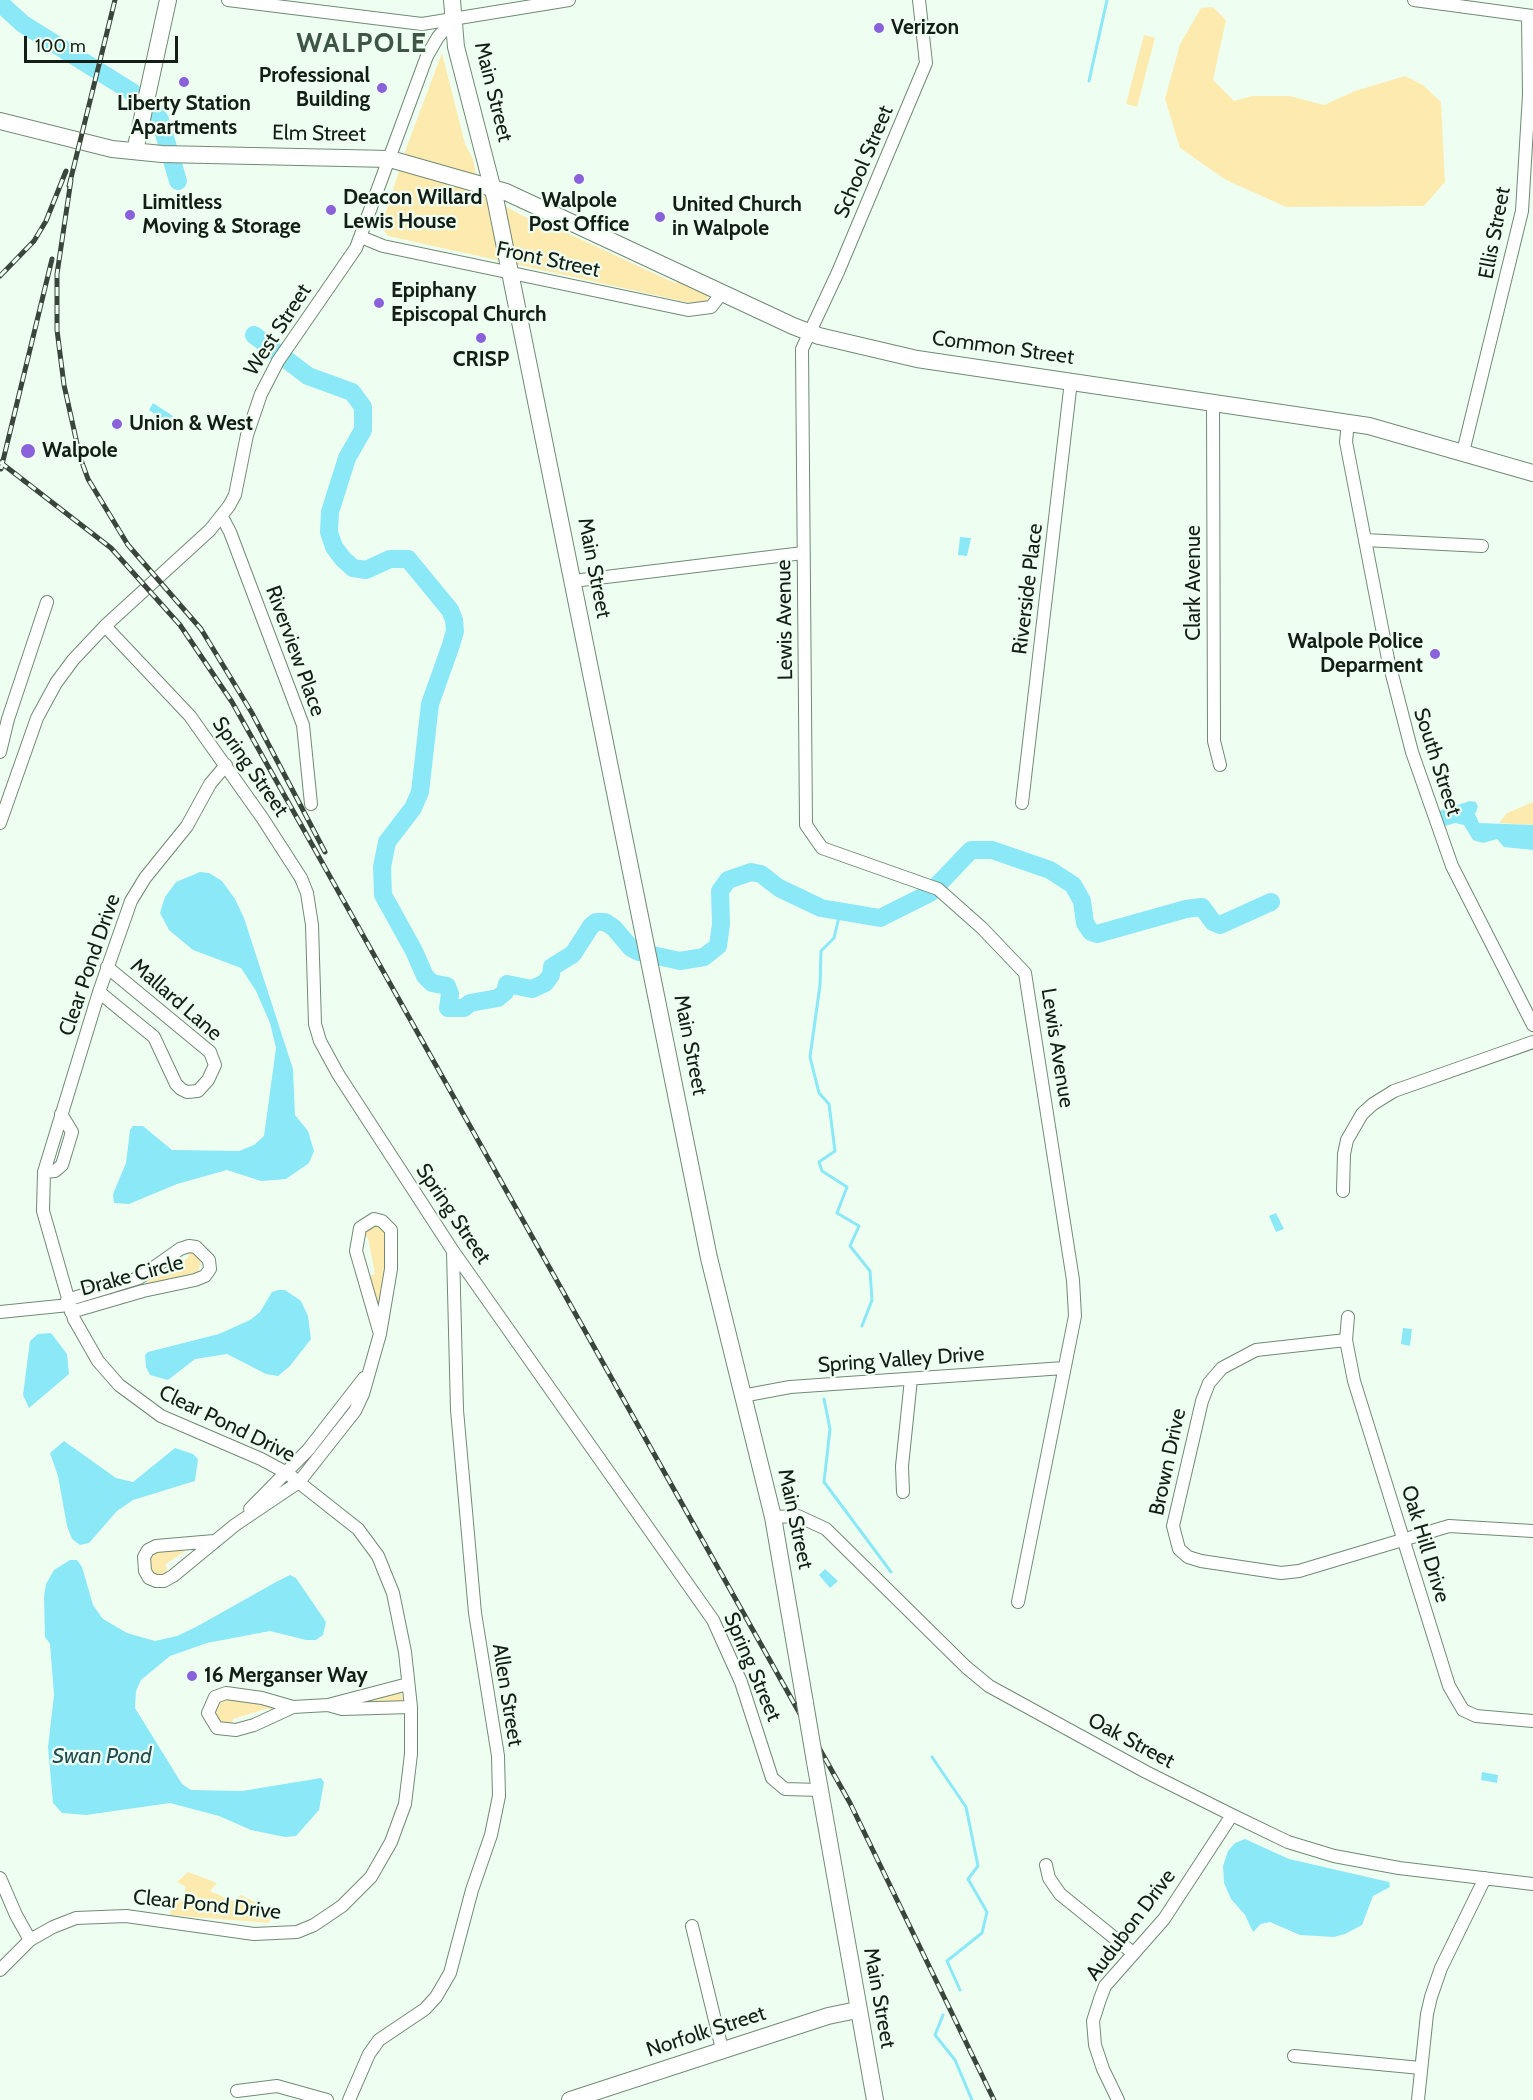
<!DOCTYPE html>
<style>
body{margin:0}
#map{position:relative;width:1533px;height:2100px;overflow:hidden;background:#eefff1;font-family:Cabin,sans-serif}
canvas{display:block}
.scale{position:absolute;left:24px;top:36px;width:154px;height:27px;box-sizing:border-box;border:3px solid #141e16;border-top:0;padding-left:8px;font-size:18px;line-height:21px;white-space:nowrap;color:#141e16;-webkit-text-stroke:4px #eefff1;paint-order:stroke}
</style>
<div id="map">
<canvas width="1533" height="2100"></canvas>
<div class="scale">100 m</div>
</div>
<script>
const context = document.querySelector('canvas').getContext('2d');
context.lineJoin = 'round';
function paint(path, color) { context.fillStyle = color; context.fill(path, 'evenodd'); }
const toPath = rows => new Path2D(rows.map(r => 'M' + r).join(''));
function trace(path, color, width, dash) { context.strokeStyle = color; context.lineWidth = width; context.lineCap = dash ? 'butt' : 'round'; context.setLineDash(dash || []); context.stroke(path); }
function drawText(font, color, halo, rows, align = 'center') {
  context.font = font + ' Cabin,sans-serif'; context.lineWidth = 4.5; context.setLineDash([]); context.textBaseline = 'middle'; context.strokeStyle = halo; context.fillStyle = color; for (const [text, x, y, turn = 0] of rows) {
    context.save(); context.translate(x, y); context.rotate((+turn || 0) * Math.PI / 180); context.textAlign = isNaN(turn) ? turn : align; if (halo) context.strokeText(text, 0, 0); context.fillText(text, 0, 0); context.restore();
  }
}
paint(toPath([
 [1213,7,1226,20,1213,80,1234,101,1252,96,1290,96,1324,105,1355,91,1405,76,1423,85,1441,102,1445,182,1424,206,1286,207,1226,180,1180,148,1165,99,1180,44,1201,8],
 [1144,35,1155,38,1137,107,1126,104],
 [442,53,465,144,473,159,480,193,548,229,554,227,675,283,679,281,708,296,706,303,700,305,388,236,381,227,407,146],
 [1533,802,1533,825,1499,823,1507,813],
 [376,1223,386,1233,383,1298,379,1302,374,1301,365,1277,375,1274,368,1238,362,1233],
 [189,1247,202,1257,198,1272,149,1284,146,1279,158,1267,160,1276,188,1258],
 [194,1545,166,1564,167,1573,164,1576,152,1574,148,1566,152,1551],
 [400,1691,403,1699,399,1703,342,1703],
 [228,1697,284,1707,269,1716,269,1708,233,1719,231,1727,224,1727,213,1717,215,1702],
 [188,1872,217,1883,210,1891,232,1901,241,1895,264,1907,271,1917,269,1923,170,1915,173,1898,182,1900,186,1887,177,1882]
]), '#fdeaae');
paint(toPath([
 [153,403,173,416,168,423,149,410],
 [960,537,971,538,967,556,958,555],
 [1470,801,1476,802,1478,807,1475,814,1479,823,1533,825,1533,850,1504,847,1497,839,1483,843,1473,840,1464,825,1455,823,1445,826,1439,811],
 [200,872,209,873,222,881,235,899,244,918,293,1069,295,1115,308,1131,314,1151,309,1163,286,1179,261,1181,227,1170,177,1184,129,1204,114,1203,113,1194,126,1163,130,1130,133,1126,143,1126,172,1150,239,1151,254,1145,264,1136,276,1048,270,1023,256,991,241,968,193,950,169,930,160,913,165,897,176,882],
 [1276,1213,1284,1229,1276,1232,1269,1216],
 [278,1290,285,1290,301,1301,308,1316,311,1339,290,1366,278,1376,266,1374,227,1354,195,1359,168,1380,150,1375,146,1367,145,1355,148,1352,219,1334,250,1320,260,1312,272,1292],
 [1403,1328,1412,1329,1410,1346,1401,1344],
 [51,1333,67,1354,69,1374,29,1408,23,1395,30,1341,38,1334],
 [64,1441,116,1478,133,1482,175,1448,193,1454,198,1459,195,1481,133,1500,117,1511,89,1543,80,1545,72,1539,67,1526,58,1476,50,1453],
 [70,1560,77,1560,82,1567,93,1605,103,1619,127,1633,155,1641,177,1636,196,1627,276,1582,290,1575,296,1578,326,1622,323,1635,316,1640,306,1640,270,1631,207,1643,170,1656,141,1680,136,1691,135,1708,182,1784,191,1790,242,1791,321,1778,324,1782,319,1810,296,1836,285,1837,251,1830,219,1816,170,1803,86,1815,62,1813,53,1803,48,1747,54,1695,50,1644,45,1637,44,1596,46,1584,54,1570],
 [825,1569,838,1581,830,1588,819,1575],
 [1482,1772,1498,1775,1497,1783,1481,1780],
 [1245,1839,1289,1859,1389,1882,1390,1887,1373,1896,1362,1925,1345,1934,1334,1937,1300,1935,1270,1922,1261,1924,1253,1932,1245,1915,1231,1899,1224,1883,1223,1866,1228,1851,1235,1843]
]), '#8be8f6');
trace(toPath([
 [1089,81,1107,0],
 [840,913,834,938,821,951,820,985,810,1057,819,1093,829,1104,835,1151,819,1162,822,1171,847,1187,837,1213,859,1226,850,1246,870,1271,872,1300,862,1326],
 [824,1399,830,1429,824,1482,891,1572],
 [932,1757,966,1807,978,1866,968,1879,987,1912,982,1933,947,1961,960,1990],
 [943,2015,935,2035,955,2060,972,2100]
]), '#8be8f6', 3);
trace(toPath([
 [0,3,23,24,132,92,153,109,160,120,178,181],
 [254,335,308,376,352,392,363,407,363,430,347,458,330,512,329,532,334,547,343,559,353,568,366,570,390,559,408,559,450,610,454,620,455,631,451,645,430,704,420,792,413,808,387,842,382,867,383,895,414,951,425,976,432,983,447,986,450,994,448,1008,464,1008,470,1003,498,998,505,992,507,984,532,989,545,983,551,975,552,967,573,954,591,926,596,922,605,922,614,928,631,948,639,952,680,961,704,957,718,946,721,924,720,891,728,880,751,872,761,874,779,888,821,908,880,918,930,893,971,850,992,850,1050,870,1073,885,1082,901,1085,923,1091,932,1097,934,1186,909,1202,907,1213,922,1220,925,1271,902]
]), '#8be8f6', 18);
const minor = toPath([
 [228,0,422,24,569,0],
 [919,0,926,63,838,272,802,349,806,825,822,848,938,889,982,928,1025,973,1073,1280,1075,1316,1018,1602],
 [1414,0,1533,16],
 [361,237,383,246,688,310,711,307,722,293],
 [1213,401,1214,741,1220,765],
 [1348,422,1346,442,1388,659,1412,752,1452,866,1533,1025],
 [1463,452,1522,211,1529,95,1528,16],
 [222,517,230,532,303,725,311,804],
 [1365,540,1482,546],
 [573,581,803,553],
 [105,626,190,716,263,819,301,878,307,893,312,925,315,1024,320,1041,338,1074,453,1251,713,1620,741,1682,772,1778,785,1789,820,1790],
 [0,752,8,719,47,602],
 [1022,803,1071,381],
 [0,823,37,718,56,683,73,660,105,626,210,530,229,506,235,495,247,435,261,394,278,361,356,248,427,56,438,37,455,18],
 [99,992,154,1037,176,1084,181,1089,187,1092,198,1091,208,1080,215,1065,210,1052,107,967],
 [44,1172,55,1171,62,1165,72,1132,61,1114],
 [1343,1191,1344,1154,1347,1140,1362,1114,1373,1104,1394,1091,1533,1042],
 [67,1300,139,1278,180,1249,189,1246,196,1247,209,1260,210,1269,205,1276,195,1280,143,1291,71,1312],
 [0,1312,69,1305],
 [1348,1317,1346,1340,1354,1381,1449,1686,1463,1710,1476,1716,1533,1721],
 [1346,1340,1256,1350,1222,1368,1209,1383,1202,1401,1173,1526,1179,1549,1188,1557,1201,1561,1281,1573,1299,1571,1449,1526,1533,1531],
 [742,1396,790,1387,1064,1368],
 [903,1492,902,1466,911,1379],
 [250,1509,308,1450,364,1378],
 [773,1517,798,1516,826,1529,966,1667,989,1686,1146,1772,1232,1815,1288,1842,1334,1856,1399,1868,1533,1884],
 [214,1541,156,1546,148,1550,144,1557,145,1571,149,1578,156,1581,164,1581,173,1576,235,1525,299,1482,355,1411,363,1394,380,1334,391,1269,391,1230,382,1221,374,1219,360,1228,356,1251,380,1334],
 [328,1705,342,1709,411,1707],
 [293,1707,262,1698,226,1693,215,1697,208,1713,217,1728,236,1730,254,1725,293,1707,328,1705,408,1684],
 [1046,1865,1049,1878,1060,1894,1133,1953],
 [0,1878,16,1915,30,1940],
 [692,1926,722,2049],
 [0,1970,30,1940,53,1927,76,1918,126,1916,254,1934,297,1932,314,1925,342,1906,371,1877,391,1842,405,1804,411,1754,411,1707,405,1652,393,1593,378,1556,358,1529,287,1473,261,1459,161,1416,119,1385,98,1361,74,1319,43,1211,44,1172,99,992,131,901,145,878,187,826,210,784,226,765],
 [1294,2056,1421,2068],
 [237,2091,277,2086,327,2100],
 [349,2100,369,2054,379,2040,425,2009,436,1997,450,1973,472,1890,491,1835,499,1796,498,1756,475,1613,457,1410,453,1251],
 [1118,2100,1103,2069,1095,2045,1093,2021,1100,1999,1105,1986,1164,1919,1232,1815],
 [1418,2100,1427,2014,1431,1997,1441,1968,1485,1878]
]);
const major = toPath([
 [452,0,456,47,495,198,709,1258,773,1517,805,1703],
 [0,121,112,149,162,154,390,159,506,192,793,326,819,336,917,359,1369,426,1533,473],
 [135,151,168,0],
 [815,1762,875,2100],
 [570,2100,828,2016,857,2010]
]);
trace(minor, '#708a75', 14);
trace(major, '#708a75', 18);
trace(minor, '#fff', 12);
trace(major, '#fff', 16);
const rail = toPath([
 [71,180,57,274,57,330,64,385,80,457,88,479,128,545,201,629,252,713,325,852],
 [69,186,115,0],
 [0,276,34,241,46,221,66,171],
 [0,462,111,548,180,625,232,702,850,1803,994,2100],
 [1,469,52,259]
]);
trace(rail, '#3a453c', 5);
trace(rail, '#eefff1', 3, [9]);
const majorBridge = toPath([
 [805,1703,815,1762]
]);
trace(majorBridge, '#708a75', 18, []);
trace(majorBridge, '#fff', 16);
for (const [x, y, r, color] of [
 [879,28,6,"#8a61db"],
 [184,82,6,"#8a61db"],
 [382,88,6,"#8a61db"],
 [579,179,6,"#8a61db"],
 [331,210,6,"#8a61db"],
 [130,215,6,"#8a61db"],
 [660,217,6,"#8a61db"],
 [379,303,6,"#8a61db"],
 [481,338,6,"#8a61db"],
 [117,424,6,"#8a61db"],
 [28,451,8,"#8a61db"],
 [1435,654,6,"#8a61db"],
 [192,1676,6,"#8a61db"]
]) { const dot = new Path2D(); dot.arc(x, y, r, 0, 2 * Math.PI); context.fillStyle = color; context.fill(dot); trace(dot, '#eefff1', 2); }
drawText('bold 21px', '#141e16', '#eefff1', [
 ["Verizon",891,28],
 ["Professional",370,76,"right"],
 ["Building",370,100,"right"],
 ["Liberty Station",184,104,"center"],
 ["Apartments",184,128,"center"],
 ["Deacon Willard",343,198],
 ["Lewis House",343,222],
 ["Walpole",579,201,"center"],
 ["Post Office",579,225,"center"],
 ["Limitless",142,203],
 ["Moving & Storage",142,227],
 ["United Church",672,205],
 ["in Walpole",672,229],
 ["Epiphany",391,291],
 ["Episcopal Church",391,315],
 ["CRISP",481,360,"center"],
 ["Union & West",129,424],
 ["Walpole",42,451],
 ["Walpole Police",1423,642,"right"],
 ["Deparment",1423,666,"right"],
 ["16 Merganser Way",204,1676]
], 'left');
drawText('21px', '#141e16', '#eefff1', [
 ["Main Street",493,92,76],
 ["Elm Street",319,134,1],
 ["School Street",864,162,-67],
 ["Ellis Street",1495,233,-79],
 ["Front Street",548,260,12],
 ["West Street",278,330,-57],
 ["Common Street",1003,348,8],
 ["Main Street",594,568,79],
 ["Clark Avenue",1194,583,-90],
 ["Riverside Place",1028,589,-83],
 ["Lewis Avenue",785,620,-91],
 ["Riverview Place",295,651,70],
 ["South Street",1437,762,72],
 ["Spring Street",250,767,55],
 ["Clear Pond Drive",90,965,-71],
 ["Mallard Lane",176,1000,41],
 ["Main Street",690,1045,79],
 ["Lewis Avenue",1057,1048,81],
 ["Spring Street",453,1214,56],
 ["Drake Circle",132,1276,-15],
 ["Spring Valley Drive",901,1360,-4],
 ["Clear Pond Drive",227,1424,26],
 ["Brown Drive",1168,1462,-78],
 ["Main Street",795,1519,78],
 ["Oak Hill Drive",1425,1544,73],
 ["Spring Street",752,1667,67],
 ["Allen Street",507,1695,81],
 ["Oak Street",1131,1741,28],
 ["Clear Pond Drive",207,1905,6],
 ["Audubon Drive",1131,1925,-53],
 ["Main Street",879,1998,80],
 ["Norfolk Street",706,2032,-18]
]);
drawText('italic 22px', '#234d54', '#eefff1', [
 ["Swan Pond",102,1757]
]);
context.letterSpacing = '1.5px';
drawText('bold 27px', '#3e5543', '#eefff1', [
 ["WALPOLE",362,44]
]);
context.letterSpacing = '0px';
</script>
